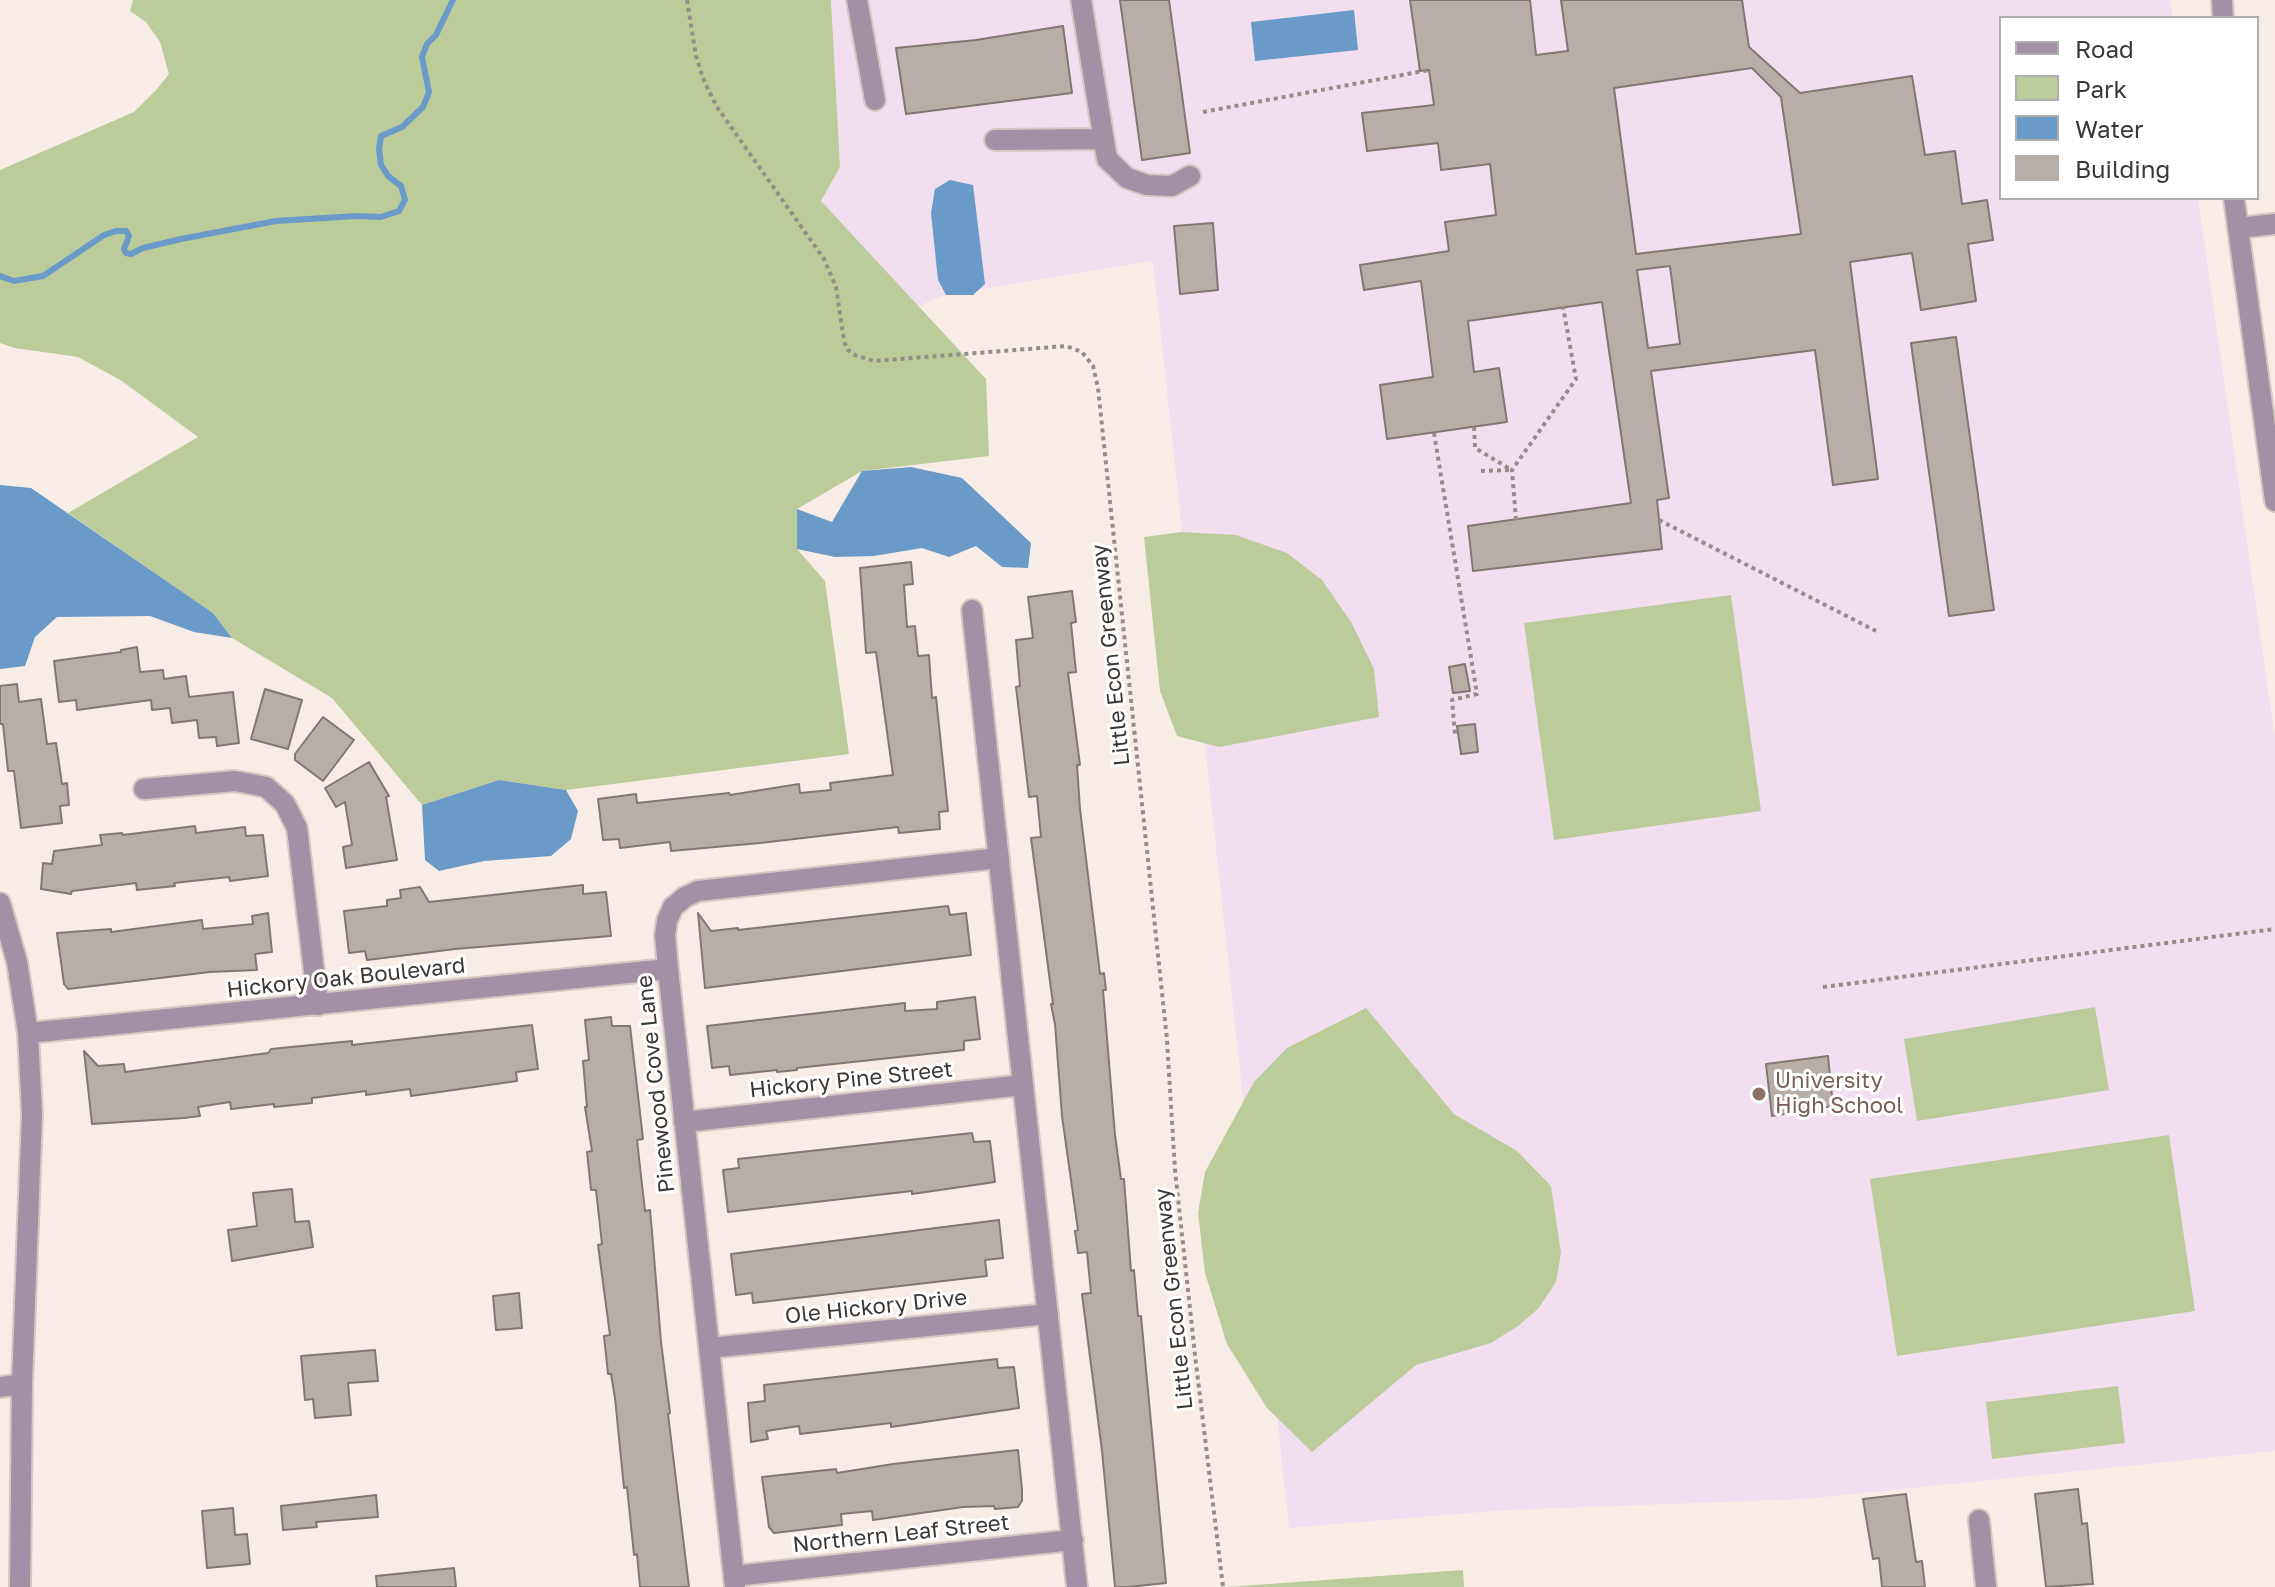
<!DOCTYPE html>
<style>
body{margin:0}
#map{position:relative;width:2275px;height:1587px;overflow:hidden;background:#f8ede6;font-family:"Golos Text",sans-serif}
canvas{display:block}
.legend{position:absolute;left:1999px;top:16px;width:260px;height:184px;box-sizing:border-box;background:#fff;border:2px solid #b1afae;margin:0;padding:10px 14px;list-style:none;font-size:24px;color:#3b3734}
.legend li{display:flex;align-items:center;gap:16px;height:40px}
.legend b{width:40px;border:2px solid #b1afae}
</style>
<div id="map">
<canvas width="2275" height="1587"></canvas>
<ul class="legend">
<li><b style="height:10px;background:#a490a5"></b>Road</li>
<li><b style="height:22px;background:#bbcb9a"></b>Park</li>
<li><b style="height:22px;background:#699ac8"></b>Water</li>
<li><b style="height:22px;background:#b8aea8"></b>Building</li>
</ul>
</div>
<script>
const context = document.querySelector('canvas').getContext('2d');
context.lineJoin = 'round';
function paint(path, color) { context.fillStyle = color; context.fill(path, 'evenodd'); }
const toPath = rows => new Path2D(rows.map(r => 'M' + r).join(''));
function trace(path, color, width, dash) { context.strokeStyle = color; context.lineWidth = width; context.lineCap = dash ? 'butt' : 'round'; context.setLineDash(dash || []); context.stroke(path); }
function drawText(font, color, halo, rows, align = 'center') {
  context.font = font + ' "Golos Text",sans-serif'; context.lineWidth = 6; context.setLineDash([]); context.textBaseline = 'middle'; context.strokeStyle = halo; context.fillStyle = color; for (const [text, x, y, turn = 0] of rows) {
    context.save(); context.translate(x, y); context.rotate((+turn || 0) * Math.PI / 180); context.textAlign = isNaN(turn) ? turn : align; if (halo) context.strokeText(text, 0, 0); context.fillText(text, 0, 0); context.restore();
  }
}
paint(toPath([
 [831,0,2170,0,2173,18,2001,18,2001,198,2198,198,2275,738,2275,1451,1805,1499,1508,1510,1289,1528,1153,261,946,295,874,323,821,201,840,167]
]), '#f1dff0');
paint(toPath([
 [133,0,831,0,840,167,821,201,986,379,989,456,862,471,797,509,797,549,825,581,849,754,566,790,499,780,422,805,332,698,232,638,213,613,68,513,198,437,122,381,78,357,15,348,0,343,0,170,134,112,157,89,169,74,160,42,146,22,130,11],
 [1181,532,1236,535,1287,553,1322,580,1351,622,1374,669,1379,717,1219,747,1177,736,1160,691,1144,537],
 [1731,595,1761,811,1554,840,1524,623],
 [2095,1007,2109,1090,1917,1121,1904,1039],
 [1366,1008,1454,1114,1517,1151,1551,1186,1561,1253,1556,1282,1538,1309,1518,1326,1491,1343,1416,1365,1312,1452,1267,1408,1227,1344,1205,1273,1198,1213,1205,1172,1254,1082,1287,1048],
 [2169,1135,2195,1311,1897,1356,1870,1179],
 [2118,1386,2125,1443,1992,1459,1986,1402],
 [1463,1570,1464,1587,1228,1587]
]), '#bbcb9a');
paint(toPath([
 [1354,10,1358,50,1255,61,1251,22],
 [950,180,973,185,985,284,973,295,946,295,938,280,931,213,935,189],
 [911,467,962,478,1031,543,1028,568,1002,567,976,546,949,557,922,548,874,556,835,557,797,549,797,509,832,522,862,471],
 [0,485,31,488,213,613,232,638,194,632,150,616,57,617,35,637,25,666,0,669],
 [499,780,566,790,578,811,571,839,551,856,484,861,439,871,425,860,422,805]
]), '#699ac8');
trace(toPath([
 [0,276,14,281,43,276,104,235,116,231,126,231,129,236,124,249,126,253,131,254,143,248,181,239,276,221,356,216,381,217,399,211,405,200,401,186,388,176,381,165,379,149,381,136,402,127,423,107,429,92,422,57,427,44,436,35,453,0]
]), '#699ac8', 6);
const building = toPath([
 [1120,0,1169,0,1190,153,1142,160,1120,0],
 [1410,0,1530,0,1536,55,1568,51,1561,0,1742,0,1749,47,1800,93,1912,76,1925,155,1955,151,1962,204,1987,200,1993,240,1968,244,1976,301,1921,310,1912,253,1850,262,1878,479,1833,485,1815,350,1651,371,1669,498,1657,500,1662,549,1473,571,1468,526,1631,503,1602,302,1468,321,1474,372,1499,368,1507,422,1387,439,1380,385,1433,377,1421,281,1364,290,1360,265,1449,251,1445,222,1496,215,1490,164,1441,170,1438,143,1367,151,1362,113,1434,105,1429,70,1420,71,1410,0],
 [1752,68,1781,97,1801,234,1636,254,1614,88,1752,68],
 [1670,266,1680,344,1648,348,1637,270,1670,266],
 [1063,26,1072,93,906,114,896,48,976,40,1063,26],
 [1213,223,1218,290,1180,294,1174,226,1213,223],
 [1956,337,1994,610,1949,616,1911,343,1956,337],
 [911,562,913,584,904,585,907,627,915,626,918,656,929,655,932,698,936,697,948,811,939,812,940,829,899,833,898,827,760,843,671,851,670,842,620,848,619,839,603,840,598,799,636,794,637,803,729,793,730,795,799,784,800,793,831,790,830,783,893,775,876,652,866,653,860,568,911,562],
 [1072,591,1076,622,1071,623,1076,672,1068,673,1080,765,1077,765,1080,809,1100,974,1104,973,1106,990,1103,990,1115,1135,1121,1179,1124,1179,1131,1271,1134,1270,1138,1316,1141,1316,1166,1583,1128,1587,1115,1587,1102,1451,1082,1294,1091,1293,1087,1252,1078,1253,1075,1231,1078,1230,1062,1116,1055,1024,1051,1004,1053,1004,1031,838,1041,837,1037,796,1029,797,1016,687,1020,686,1016,640,1033,638,1028,597,1072,591],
 [137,647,140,672,163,670,164,679,186,676,189,697,233,692,239,743,217,746,216,737,199,738,197,720,172,723,170,708,152,710,151,700,77,710,76,700,59,702,54,661,121,652,121,650,137,647],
 [1465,664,1470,691,1453,693,1449,667,1465,664],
 [17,684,19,702,41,699,47,744,56,743,62,784,67,783,69,805,60,806,62,823,21,828,14,771,8,771,3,724,0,724,0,686,17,684],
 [265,689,302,700,288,749,251,739,265,689],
 [323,717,354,740,323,781,295,760,295,754,323,717],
 [1475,724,1478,752,1461,754,1457,726,1475,724],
 [369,762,389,796,386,797,397,860,346,868,343,847,352,845,345,802,336,807,325,788,369,762],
 [195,826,196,833,245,827,246,836,263,835,268,876,230,881,229,877,174,883,175,886,137,890,136,883,72,891,71,894,41,889,43,863,52,864,54,851,102,845,100,835,122,833,123,835,195,826],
 [583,885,583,894,606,892,611,936,455,949,367,960,365,951,349,953,344,911,387,906,387,900,401,898,400,890,420,887,429,902,583,885],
 [948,906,950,915,966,913,971,955,705,988,698,913,711,931,738,928,738,930,948,906],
 [268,913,272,952,255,954,257,970,210,972,68,989,64,984,57,933,111,929,111,932,202,920,203,929,253,924,252,916,268,913],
 [975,997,980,1039,964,1041,964,1050,797,1068,797,1070,777,1072,777,1070,730,1075,729,1066,712,1068,707,1026,905,1003,905,1011,937,1009,937,1002,975,997],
 [611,1017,612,1026,630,1026,643,1139,637,1140,645,1211,650,1210,652,1232,661,1342,670,1413,668,1414,689,1587,640,1587,637,1554,634,1555,627,1487,624,1488,615,1398,611,1374,608,1374,604,1336,610,1335,598,1245,602,1244,596,1190,591,1190,587,1152,592,1151,585,1107,587,1107,583,1061,589,1060,585,1020,611,1017],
 [532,1025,538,1069,516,1072,517,1081,411,1096,410,1089,366,1095,366,1091,312,1098,312,1103,274,1107,274,1104,231,1109,230,1102,198,1107,200,1116,184,1118,92,1124,84,1051,98,1066,124,1064,125,1072,268,1053,271,1049,352,1041,352,1045,532,1025],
 [1828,1056,1833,1106,1772,1116,1766,1064,1828,1056],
 [972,1133,974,1142,990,1141,995,1182,912,1194,912,1191,728,1212,723,1170,739,1168,738,1159,972,1133],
 [292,1189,295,1222,309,1221,313,1247,232,1261,228,1230,257,1226,253,1193,292,1189],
 [999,1220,1003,1258,985,1260,987,1276,753,1303,752,1293,736,1295,731,1254,999,1220],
 [519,1293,522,1328,496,1330,493,1296,519,1293],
 [375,1350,378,1381,348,1383,351,1415,315,1418,313,1399,305,1400,301,1356,375,1350],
 [997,1359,998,1368,1014,1367,1019,1408,891,1427,891,1423,800,1434,799,1426,766,1431,768,1439,751,1442,748,1403,765,1401,764,1385,997,1359],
 [1018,1450,1022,1489,1022,1501,1018,1507,995,1509,994,1506,963,1507,873,1520,872,1511,841,1514,842,1525,774,1533,769,1527,762,1477,836,1469,837,1473,893,1464,1018,1450],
 [2078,1489,2082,1524,2087,1523,2093,1584,2046,1587,2035,1494,2078,1489],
 [1906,1494,1916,1562,1922,1561,1925,1587,1882,1587,1879,1558,1873,1559,1863,1499,1906,1494],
 [376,1495,378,1517,316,1522,317,1527,283,1530,281,1506,376,1495],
 [233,1508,235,1535,247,1534,250,1564,207,1568,202,1511,233,1508],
 [454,1568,456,1587,377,1587,376,1576,454,1568]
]);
paint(building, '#b8aea8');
trace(building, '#817872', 2);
const minor = toPath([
 [857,0,875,100],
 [1081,0,1107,159,1127,178,1147,185,1172,186,1190,176],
 [2222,0,2223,18],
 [995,140,1102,139],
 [2234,198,2275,501],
 [2238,228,2275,224],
 [972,610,1077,1587],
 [144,789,235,781,266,787,285,804,297,828,318,1005],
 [0,903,17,962,28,1033,32,1114,22,1384,20,1587],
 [28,1033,668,969],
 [684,1122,1023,1085],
 [709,1348,1048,1314],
 [0,1387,22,1384],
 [1979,1520,1986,1587],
 [734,1576,1073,1540],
 [735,1587,668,969,665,935,667,921,673,907,685,897,698,891,999,858]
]);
trace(minor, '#d2c9c2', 24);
trace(toPath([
 [687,0,696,56,704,81,717,107,824,259,836,287,844,341,848,350,855,355,874,361,1066,346,1082,352,1093,366,1098,388,1167,1040,1175,1170,1195,1355,1223,1587],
 [1203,112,1429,70],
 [1474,427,1475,448,1512,470],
 [1434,433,1477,694,1452,700,1455,734],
 [1481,471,1510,470],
 [1516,520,1512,470,1576,379,1563,307],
 [1659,520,1876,631],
 [1823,987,2275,929]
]), '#948d88', 4, [4, 4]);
trace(minor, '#a490a5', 20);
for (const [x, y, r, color] of [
 [1759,1094,8,"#8d6e63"]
]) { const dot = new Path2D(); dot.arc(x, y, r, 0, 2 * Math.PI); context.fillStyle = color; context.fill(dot); trace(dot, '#fff', 3); }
drawText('22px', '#3b3734', '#fff', [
 ["Little Econ Greenway",1111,655,-96],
 ["Hickory Oak Boulevard",346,978,-6],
 ["Hickory Pine Street",851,1080,-6],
 ["Pinewood Cove Lane",656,1084,-96],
 ["Little Econ Greenway",1174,1299,-96],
 ["Ole Hickory Drive",876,1307,-6],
 ["Northern Leaf Street",901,1534,-6]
]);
drawText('22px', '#785e54', '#fff', [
 ["University",1775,1081],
 ["High School",1775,1106]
], 'left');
</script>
